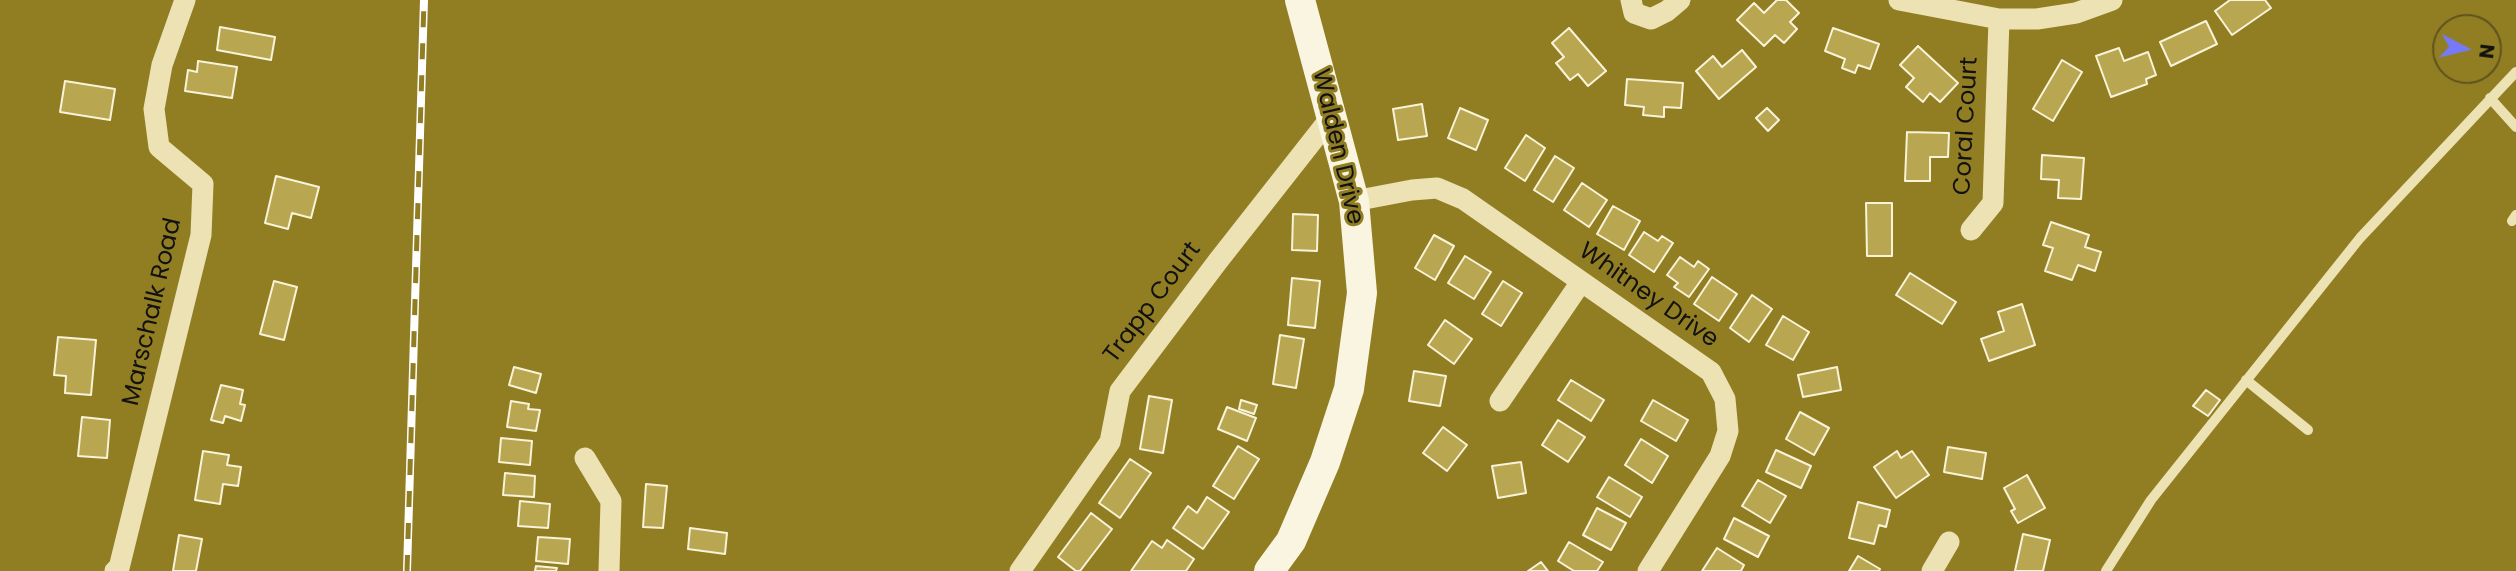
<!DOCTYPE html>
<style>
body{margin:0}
#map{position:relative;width:2516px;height:571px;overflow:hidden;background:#917e23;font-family:Poppins,sans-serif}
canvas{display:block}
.north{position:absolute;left:2432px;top:14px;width:70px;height:70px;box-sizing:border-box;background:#917e23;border:2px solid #5e521c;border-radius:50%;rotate:97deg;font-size:19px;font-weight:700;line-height:28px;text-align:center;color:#111}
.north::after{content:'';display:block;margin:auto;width:24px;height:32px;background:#767af8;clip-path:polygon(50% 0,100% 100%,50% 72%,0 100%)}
</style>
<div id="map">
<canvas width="2516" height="571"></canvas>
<div class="north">N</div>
</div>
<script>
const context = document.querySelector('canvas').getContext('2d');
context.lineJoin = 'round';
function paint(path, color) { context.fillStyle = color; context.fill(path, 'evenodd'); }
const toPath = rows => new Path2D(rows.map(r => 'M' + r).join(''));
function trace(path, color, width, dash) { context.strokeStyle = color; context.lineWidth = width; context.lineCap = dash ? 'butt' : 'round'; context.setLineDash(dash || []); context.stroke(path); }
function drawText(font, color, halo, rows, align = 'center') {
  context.font = font + ' Poppins,sans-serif'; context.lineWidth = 6; context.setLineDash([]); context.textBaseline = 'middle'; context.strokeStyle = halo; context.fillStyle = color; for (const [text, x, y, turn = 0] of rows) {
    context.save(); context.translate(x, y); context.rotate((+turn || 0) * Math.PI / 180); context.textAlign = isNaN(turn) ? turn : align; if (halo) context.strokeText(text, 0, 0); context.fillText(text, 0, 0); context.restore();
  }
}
const building = toPath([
 [1777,0,1786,0,1799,13,1790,22,1797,29,1784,43,1775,35,1764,46,1737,20,1754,3,1764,13,1777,0],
 [2230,0,2265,0,2271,8,2232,35,2215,11,2230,0],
 [2206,21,2217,44,2171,66,2160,42,2206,21],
 [220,27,275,37,271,60,217,50,220,27],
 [1569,28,1606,71,1588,86,1578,74,1570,80,1556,63,1564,57,1552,43,1569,28],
 [1833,28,1879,44,1870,69,1858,65,1855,73,1842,68,1845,59,1825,51,1833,28],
 [1918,46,1958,83,1940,102,1930,93,1923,102,1906,87,1914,78,1900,65,1918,46],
 [2119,48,2124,61,2148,52,2156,75,2146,79,2147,84,2111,97,2096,56,2119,48],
 [1742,50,1756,67,1719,99,1696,71,1713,56,1722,67,1742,50],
 [2062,60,2082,72,2053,121,2033,109,2062,60],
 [198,61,237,67,232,98,185,91,188,70,197,72,198,61],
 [1627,79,1683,83,1681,108,1664,107,1664,117,1643,115,1644,107,1625,105,1627,79],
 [65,81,115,89,110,120,60,112,65,81],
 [1422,104,1427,136,1398,140,1393,109,1422,104],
 [1460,108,1488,120,1476,150,1448,138,1460,108],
 [1767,108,1779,120,1768,131,1756,118,1767,108],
 [1907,132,1949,133,1948,157,1930,157,1930,181,1905,181,1907,132],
 [1526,135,1545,148,1525,181,1505,168,1526,135],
 [2042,155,2084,158,2081,199,2058,198,2059,180,2041,179,2042,155],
 [1555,156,1574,168,1553,202,1534,190,1555,156],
 [276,176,319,187,311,218,292,213,288,229,265,223,276,176],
 [1582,183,1607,200,1589,227,1564,210,1582,183],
 [1866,203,1892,203,1892,256,1867,256,1866,203],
 [1613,206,1640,221,1624,250,1597,234,1613,206],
 [1293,214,1318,215,1317,251,1292,250,1293,214],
 [2051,222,2089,235,2085,247,2101,252,2095,271,2078,265,2072,280,2045,271,2053,248,2043,245,2051,222],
 [1644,232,1658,241,1662,236,1673,243,1654,272,1629,255,1644,232],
 [1434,235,1454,246,1435,280,1415,268,1434,235],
 [1465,256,1491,272,1474,299,1448,283,1465,256],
 [1680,257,1694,267,1698,261,1709,269,1689,297,1674,287,1678,283,1667,275,1680,257],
 [1910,273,1956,302,1942,324,1896,295,1910,273],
 [1712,277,1737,294,1719,321,1694,304,1712,277],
 [1292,278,1320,281,1315,328,1288,325,1292,278],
 [274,281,297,287,284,340,260,334,274,281],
 [1503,281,1522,293,1501,326,1482,314,1503,281],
 [1752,295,1772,309,1749,342,1730,328,1752,295],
 [2022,304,2035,345,1989,361,1981,339,2004,331,1998,312,2022,304],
 [1783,316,1809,332,1793,360,1766,345,1783,316],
 [1445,320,1472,339,1454,364,1428,345,1445,320],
 [1280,335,1304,339,1296,388,1273,384,1280,335],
 [58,337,96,340,91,395,65,393,66,376,54,375,58,337],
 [514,367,541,374,536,393,509,385,514,367],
 [1837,367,1841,390,1803,397,1798,375,1837,367],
 [1414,371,1446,376,1440,406,1409,401,1414,371],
 [1571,380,1604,400,1591,421,1558,400,1571,380],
 [221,385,243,390,240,404,245,405,241,421,225,416,223,423,211,420,221,385],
 [2206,390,2220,400,2208,416,2193,406,2206,390],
 [1149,396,1172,400,1163,453,1140,449,1149,396],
 [1241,400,1257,405,1254,414,1239,409,1241,400],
 [1653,400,1688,420,1676,441,1641,421,1653,400],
 [511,401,529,404,528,409,540,410,536,431,507,427,511,401],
 [1227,407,1256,418,1247,441,1218,429,1227,407],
 [1800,412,1829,428,1814,455,1786,439,1800,412],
 [82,417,110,420,107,458,78,456,82,417],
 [1558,420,1585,437,1568,462,1542,445,1558,420],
 [1443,427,1467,445,1447,471,1423,453,1443,427],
 [501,438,532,441,530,465,499,462,501,438],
 [1641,439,1668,456,1652,483,1625,465,1641,439],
 [1238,446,1259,459,1234,499,1213,486,1238,446],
 [1948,447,1986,453,1982,479,1944,472,1948,447],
 [1776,450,1811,466,1801,488,1766,472,1776,450],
 [203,451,229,455,227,465,241,467,238,486,223,484,220,504,195,500,203,451],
 [1897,451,1901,458,1912,451,1929,475,1896,498,1874,467,1897,451],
 [1130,459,1151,473,1120,518,1099,503,1130,459],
 [1521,462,1526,493,1498,498,1492,466,1521,462],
 [505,473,535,476,534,497,503,495,505,473],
 [2027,475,2045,508,2018,523,2011,511,2015,509,2004,488,2027,475],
 [1609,477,1642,497,1630,517,1597,497,1609,477],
 [1758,480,1786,496,1770,523,1742,506,1758,480],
 [646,484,667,486,663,528,643,527,646,484],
 [1207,497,1229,512,1203,549,1173,528,1188,506,1197,513,1207,497],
 [520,501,550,504,548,528,518,526,520,501],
 [1858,502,1890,510,1886,527,1879,525,1874,544,1849,538,1858,502],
 [1597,508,1626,523,1611,550,1583,535,1597,508],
 [1091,513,1112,529,1080,571,1076,571,1058,557,1091,513],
 [1734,518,1769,536,1758,557,1724,539,1734,518],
 [690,528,727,533,725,554,688,549,690,528],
 [2023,534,2050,540,2043,571,2015,571,2023,534],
 [179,535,202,539,196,571,173,571,179,535],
 [538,537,570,539,568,564,536,561,538,537],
 [1167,540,1194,559,1186,571,1131,571,1152,541,1162,548,1167,540],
 [1569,542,1603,562,1597,571,1574,571,1558,561,1569,542],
 [1717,548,1744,565,1741,571,1702,571,1717,548],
 [1858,556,1880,569,1879,571,1849,571,1858,556],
 [1541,562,1548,571,1528,571,1541,562],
 [536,566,557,568,556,571,535,571,536,566]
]);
paint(building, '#b8a650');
trace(building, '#f9f3d9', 2);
trace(toPath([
 [2490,98,2516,127],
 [2512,221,2516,215],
 [2246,380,2308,430],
 [2106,571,2151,500,2360,238,2516,72]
]), '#ece2b4', 10);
trace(toPath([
 [1631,0,1634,13,1651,19,1667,11,1680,0],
 [1899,0,1999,19,2037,19,2076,13,2112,0],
 [1354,201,1412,190,1437,188,1463,199,1711,372,1725,399,1728,431,1720,456,1648,571],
 [1971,230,1993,203,1999,19],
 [1500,401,1581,282],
 [585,458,611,501,609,571],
 [115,571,119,568,201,235,203,184,159,147,154,109,162,65,185,0],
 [1020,571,1110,442,1120,391,1218,261,1332,116],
 [1932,571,1949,542]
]), '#ece2b4', 21);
trace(toPath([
 [1269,571,1291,541,1325,462,1349,389,1362,293,1354,201,1300,0]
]), '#faf5e0', 30);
const rail = toPath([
 [407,571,424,0]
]);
trace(rail, '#fff', 8);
trace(rail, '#917e23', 5, [16]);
drawText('24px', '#111', '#917e23', [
 ["Coral Court",1967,126,-87],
 ["Walden Drive",1337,147,77],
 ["Whitney Drive",1648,296,35],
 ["Trapp Court",1153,303,-53],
 ["Marschalk Road",153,312,-77]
]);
</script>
